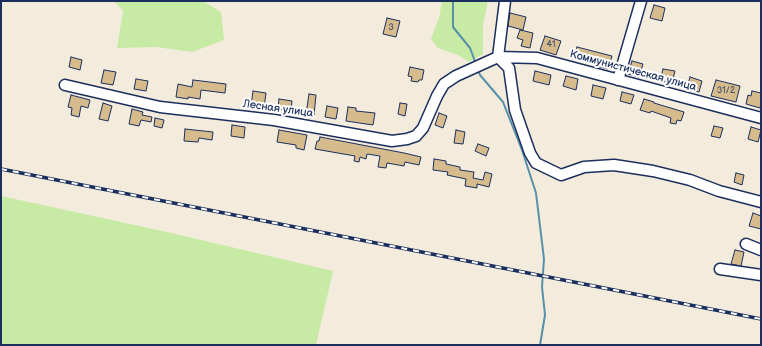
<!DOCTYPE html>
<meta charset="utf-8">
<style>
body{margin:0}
#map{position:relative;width:762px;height:346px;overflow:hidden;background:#f3ebdc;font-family:"Balsamiq Sans",sans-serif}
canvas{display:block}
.frame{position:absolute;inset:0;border:2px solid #1b2f5e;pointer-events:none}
</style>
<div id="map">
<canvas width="762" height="346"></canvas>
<div class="frame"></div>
</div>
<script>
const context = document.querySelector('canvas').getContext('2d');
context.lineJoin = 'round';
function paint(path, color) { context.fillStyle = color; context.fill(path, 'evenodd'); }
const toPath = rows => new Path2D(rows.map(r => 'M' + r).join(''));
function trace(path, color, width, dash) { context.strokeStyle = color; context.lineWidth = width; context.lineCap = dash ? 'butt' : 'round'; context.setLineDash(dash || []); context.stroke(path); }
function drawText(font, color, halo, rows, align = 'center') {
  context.font = font + ' "Balsamiq Sans",sans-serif'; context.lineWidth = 4; context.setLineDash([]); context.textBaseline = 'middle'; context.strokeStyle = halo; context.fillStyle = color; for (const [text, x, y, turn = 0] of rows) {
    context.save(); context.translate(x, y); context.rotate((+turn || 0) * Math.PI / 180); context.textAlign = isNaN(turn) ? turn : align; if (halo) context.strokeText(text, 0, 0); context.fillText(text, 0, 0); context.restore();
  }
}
paint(toPath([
 [114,1,203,1,221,12,224,40,192,52,156,47,117,48,123,11],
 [442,1,487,1,487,6,483,25,483,54,469,62,458,55,438,48,431,39,439,18],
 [1,196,167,232,333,271,316,345,1,345]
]), '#c7eba5');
trace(toPath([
 [453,1,453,27,470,48,476,64],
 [478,70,480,75,503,102,522,150,536,193,544,259,542,287,545,315,540,345]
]), '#5790a8', 2);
const building = toPath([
 [654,5,665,8,662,21,650,18,654,5],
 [510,13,526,17,523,30,508,26,510,13],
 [387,18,400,21,396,37,383,34,387,18],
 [520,30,533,33,530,48,521,46,523,40,517,38,520,30],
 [545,36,561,41,556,55,540,50,545,36],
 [577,47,612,56,608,69,596,66,597,64,574,58,577,47],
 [71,57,82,60,80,70,69,67,71,57],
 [632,61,643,64,639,77,628,74,632,61],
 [410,67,424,70,422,80,419,80,418,82,411,81,412,77,408,76,410,67],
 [663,69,675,71,672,83,660,81,663,69],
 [104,70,116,72,113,85,101,83,104,70],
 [535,71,551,75,549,85,533,81,535,71],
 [566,76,578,79,576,90,563,86,566,76],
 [690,77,702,81,699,92,687,88,690,77],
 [136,79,148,81,146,91,134,89,136,79],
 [193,80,226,84,225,93,201,90,200,99,188,97,188,99,176,97,178,84,192,87,193,80],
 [716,80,740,86,736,102,711,96,716,80],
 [593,85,606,88,603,99,591,96,593,85],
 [253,91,266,93,264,108,251,106,253,91],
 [752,91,761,93,761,104,760,108,746,104,748,95,751,96,752,91],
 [622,92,634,95,631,104,620,101,622,92],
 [309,94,316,95,314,115,306,114,309,94],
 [71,95,90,100,88,108,81,106,79,117,71,115,72,108,68,107,71,95],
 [279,99,292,101,291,111,278,109,279,99],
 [644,99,654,102,654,103,684,112,681,121,677,120,676,124,670,123,671,118,651,111,650,113,640,110,644,99],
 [103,103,112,106,108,121,99,119,103,103],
 [400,103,407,104,405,116,398,114,400,103],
 [327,106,338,108,336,119,325,117,327,106],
 [348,107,356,108,356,111,375,113,373,125,346,121,348,107],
 [132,109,143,112,142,115,152,117,151,122,141,120,139,126,129,124,132,109],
 [439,113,447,116,443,128,435,125,439,113],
 [155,118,164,120,162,128,154,126,155,118],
 [232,125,245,127,244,138,231,136,232,125],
 [714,126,723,128,720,138,711,136,714,126],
 [751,127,761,130,758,142,748,139,751,127],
 [185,129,213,132,212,140,199,138,198,142,184,141,185,129],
 [279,130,307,135,304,150,296,148,296,145,277,142,279,130],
 [456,130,465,132,463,144,454,143,456,130],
 [320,137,404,153,421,157,419,165,405,162,404,166,387,163,386,168,378,167,380,156,367,154,366,159,360,157,359,162,354,161,355,156,315,149,317,141,319,141,320,137],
 [478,144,489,148,486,156,475,151,478,144],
 [434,159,446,161,446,164,460,167,460,170,474,172,473,178,483,180,485,172,492,174,489,187,477,184,477,188,465,186,466,179,447,175,448,172,433,170,434,159],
 [736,173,744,175,742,185,734,182,736,173],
 [753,213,761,216,761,229,749,226,753,213],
 [735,250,744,252,741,266,731,264,735,250]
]);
paint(building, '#d6bc8c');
trace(building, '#1b2f5e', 1);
const minor = toPath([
 [498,57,509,68,515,110,530,153,536,163,561,175,584,167,614,165,653,171,690,180,719,191,761,202],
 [498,57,505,1],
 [618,80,641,1],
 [65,85,160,107,274,120,392,141,407,139,416,136,423,128,437,96,444,84,456,76,498,57,537,58,761,118],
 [746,244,761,250],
 [720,269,761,275]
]);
trace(minor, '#1b2f5e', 13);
trace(minor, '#fff', 10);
const rail = toPath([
 [1,169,761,319]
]);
trace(rail, '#1b2f5e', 3.5);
trace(rail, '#fff', 2, [6]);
drawText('9px', '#4a526a', null, [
 ["3",391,28],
 ["41",551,45],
 ["31/2",726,91]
]);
drawText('11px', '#1b2f5e', '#fff', [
 ["Коммунистическая улица",633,71,15],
 ["Лесная улица",278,109,8]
]);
</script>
